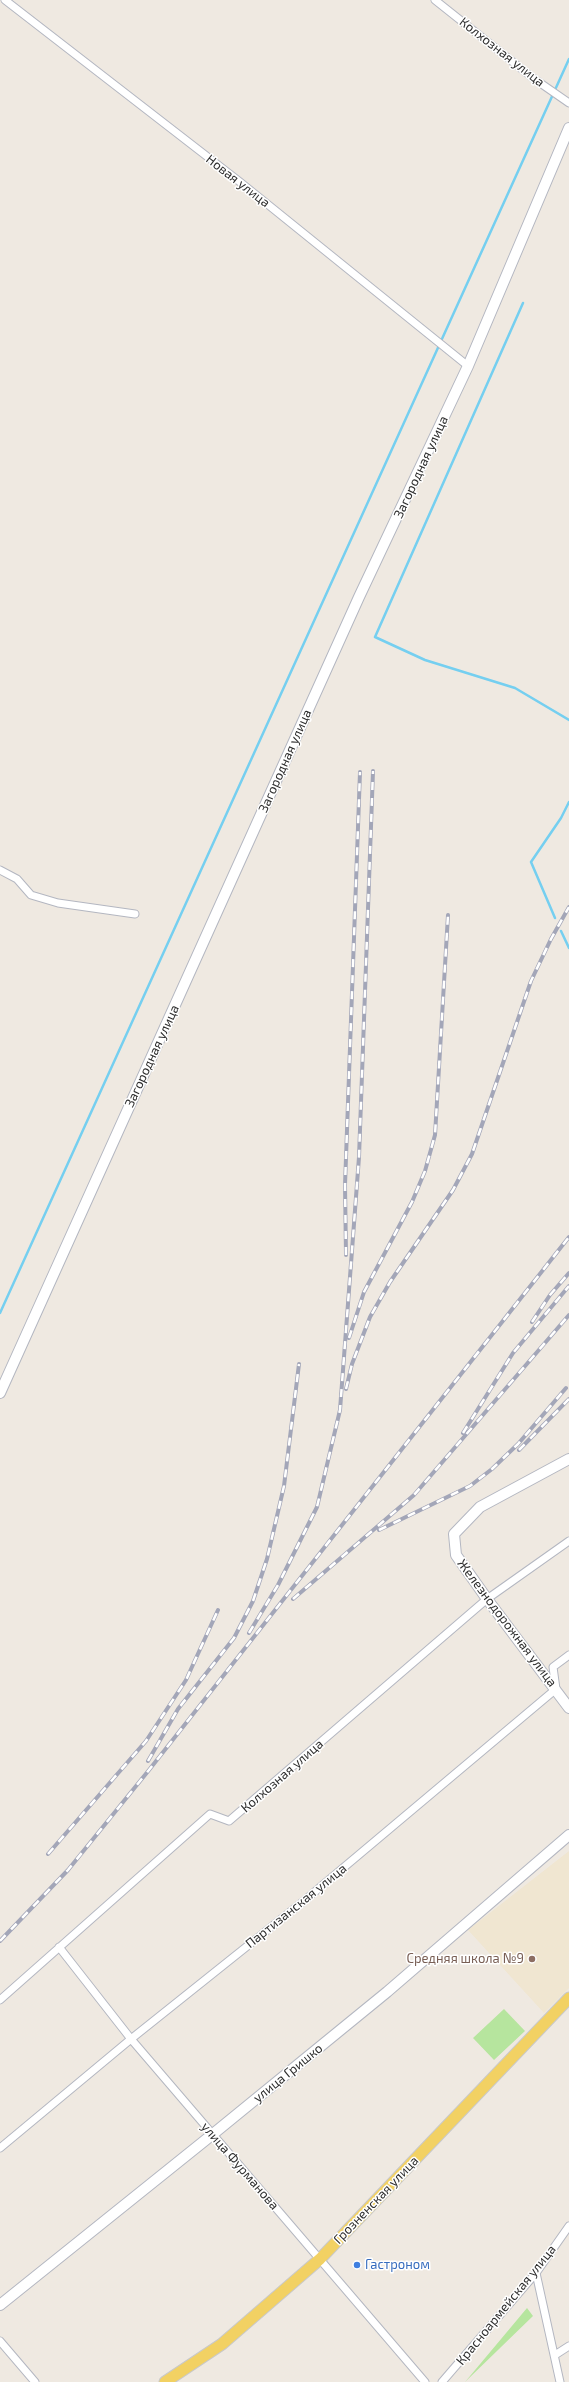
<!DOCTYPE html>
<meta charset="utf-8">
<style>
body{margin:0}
canvas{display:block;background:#efe9e1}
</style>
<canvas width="569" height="2382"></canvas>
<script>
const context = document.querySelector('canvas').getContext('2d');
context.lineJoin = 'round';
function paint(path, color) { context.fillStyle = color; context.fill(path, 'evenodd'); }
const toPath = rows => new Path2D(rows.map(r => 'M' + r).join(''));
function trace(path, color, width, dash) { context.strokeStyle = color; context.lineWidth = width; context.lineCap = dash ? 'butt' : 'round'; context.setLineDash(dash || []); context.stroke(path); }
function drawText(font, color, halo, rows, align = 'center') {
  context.font = font + ' "Exo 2",sans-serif'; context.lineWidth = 3; context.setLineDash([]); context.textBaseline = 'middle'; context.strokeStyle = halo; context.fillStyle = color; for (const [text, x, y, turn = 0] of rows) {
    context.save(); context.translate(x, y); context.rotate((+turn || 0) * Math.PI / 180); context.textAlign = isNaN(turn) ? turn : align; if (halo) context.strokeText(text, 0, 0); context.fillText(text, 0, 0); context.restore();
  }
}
paint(toPath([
 [569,1851,569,1988,544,2013,468,1930]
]), '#f0e6d1');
paint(toPath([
 [504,2009,525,2031,494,2060,473,2038],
 [527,2308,533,2316,465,2382]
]), '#b6e59e');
trace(toPath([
 [523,303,375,637,425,660,515,688,569,720],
 [555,918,531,862,561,818,569,802],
 [561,931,569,948],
 [0,1313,569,59]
]), '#75cff0', 2.5);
const street = toPath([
 [5,0,240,182,468,366],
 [435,0,533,78,569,103],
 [0,870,17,879,31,895,58,903,135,914],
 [59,1947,131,2039,425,2382],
 [0,2000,210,1814,229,1821,487,1599,569,1541],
 [0,2148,131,2039,305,1900,556,1689,553,1667,569,1655],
 [536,2273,560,2382],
 [0,2341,35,2382],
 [555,2355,569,2346],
 [442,2382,536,2273,569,2226]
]);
const secondary = toPath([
 [0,1393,359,597,468,366,569,128],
 [569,1459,480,1507,454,1534,456,1555,487,1599,569,1708],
 [0,2305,213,2134,387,1992,569,1835]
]);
const primary = toPath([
 [165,2382,222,2344,320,2259,569,1998]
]);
trace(street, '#b4b7c1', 9);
trace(secondary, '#b4b7c1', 12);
trace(primary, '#c9c9c9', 13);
trace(street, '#fff', 7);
trace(secondary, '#fff', 10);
trace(primary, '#f2d163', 11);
const rail = toPath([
 [346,1255,345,1185,360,772],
 [532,1322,550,1295,569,1273],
 [349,1338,364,1292,412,1202,425,1171,435,1135,448,915],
 [346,1389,352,1364,370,1317,390,1282,453,1190,472,1154,531,981,551,939,569,907],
 [463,1433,513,1353,569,1286],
 [519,1450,569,1399],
 [379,1530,470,1486,492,1469,518,1444,566,1388],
 [293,1599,414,1495,569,1315],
 [249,1633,278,1585,317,1507,340,1410,359,1157,373,771],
 [148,1761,178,1709,234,1638,253,1601,267,1559,284,1486,299,1364],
 [48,1854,146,1741,186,1680,218,1610],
 [0,1941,68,1870,149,1770,569,1237]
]);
trace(rail, '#a3a6b8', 4);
trace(rail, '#fff', 2.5, [8]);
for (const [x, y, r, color] of [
 [532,1959,4,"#8d6e63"],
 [357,2265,4,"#3f7fe0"]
]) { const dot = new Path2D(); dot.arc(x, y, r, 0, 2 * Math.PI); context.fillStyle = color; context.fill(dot); trace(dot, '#fff', 1.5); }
drawText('13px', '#2e2e2e', '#fff', [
 ["Колхозная улица",502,52,38],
 ["Новая улица",238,181,38],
 ["Загородная улица",421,467,-65],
 ["Загородная улица",285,761,-66],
 ["Загородная улица",152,1056,-65],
 ["Железнодорожная улица",507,1623,53],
 ["Колхозная улица",282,1776,-41],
 ["Партизанская улица",296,1906,-39],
 ["улица Гришко",288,2073,-39],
 ["улица Фурманова",240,2166,49],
 ["Грозненская улица",376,2200,-46],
 ["Красноармейская улица",506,2305,-51]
]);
drawText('13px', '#785e54', '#fff', [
 ["Средняя школа №9",524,1959]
], 'right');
drawText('13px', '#366cbe', '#fff', [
 ["Гастроном",365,2265]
], 'left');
</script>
